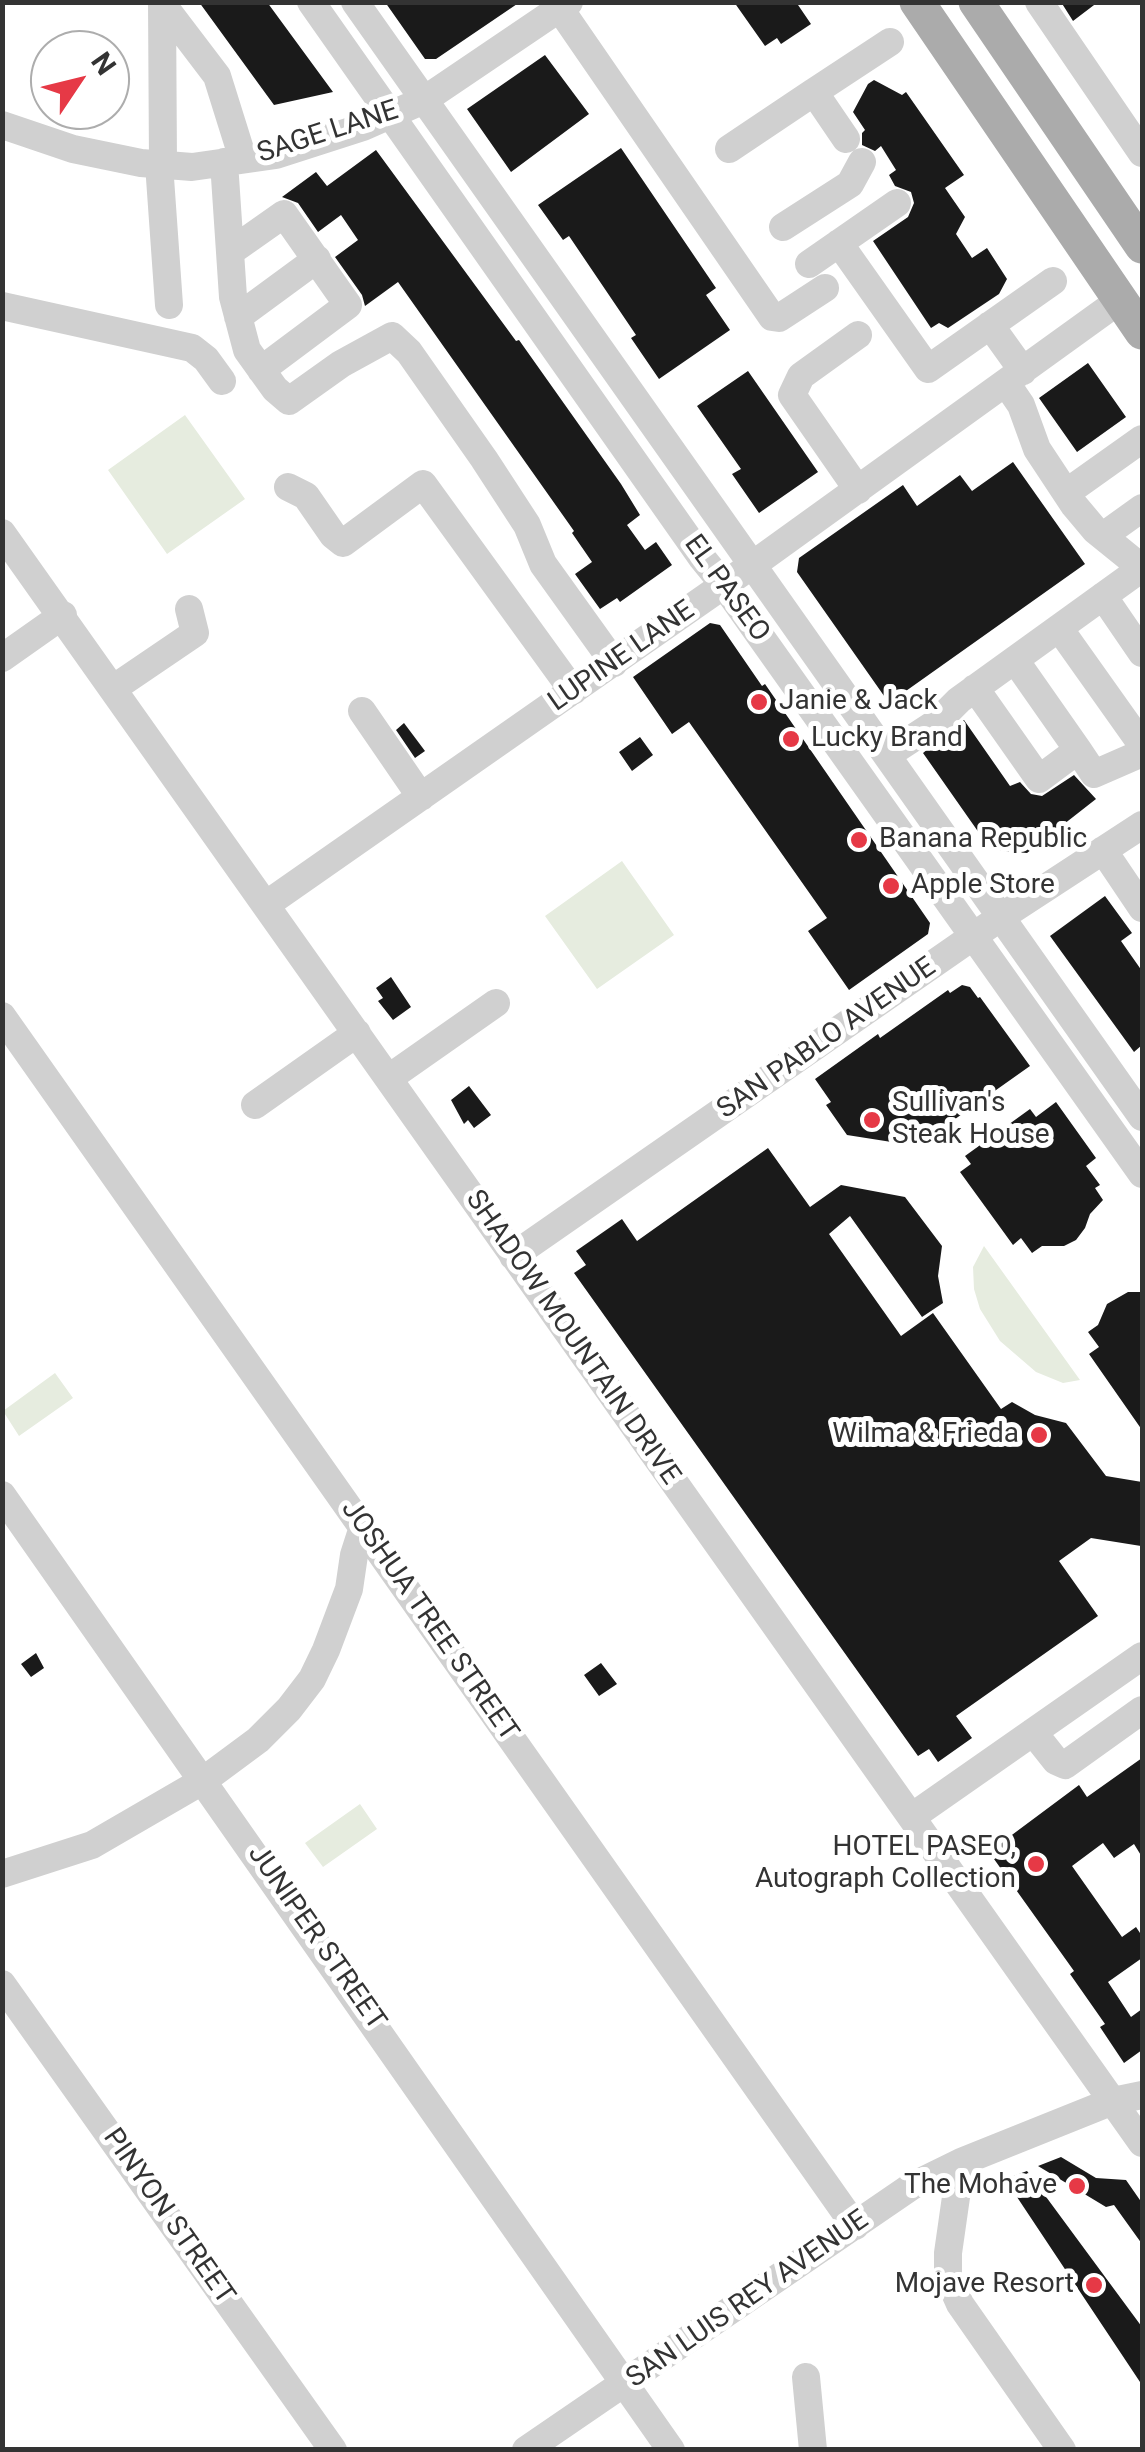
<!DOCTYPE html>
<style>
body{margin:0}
#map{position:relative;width:1145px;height:2452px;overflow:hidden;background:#fff;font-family:Roboto,sans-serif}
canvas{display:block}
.frame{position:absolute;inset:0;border:5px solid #333;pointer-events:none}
.north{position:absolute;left:30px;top:30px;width:100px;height:100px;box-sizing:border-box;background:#fff;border:2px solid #adadad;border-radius:50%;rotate:55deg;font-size:28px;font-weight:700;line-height:40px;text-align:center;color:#333}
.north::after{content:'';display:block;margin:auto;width:35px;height:45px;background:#e63946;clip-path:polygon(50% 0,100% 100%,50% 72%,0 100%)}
</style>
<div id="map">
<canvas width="1145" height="2452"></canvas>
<div class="frame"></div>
<div class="north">N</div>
</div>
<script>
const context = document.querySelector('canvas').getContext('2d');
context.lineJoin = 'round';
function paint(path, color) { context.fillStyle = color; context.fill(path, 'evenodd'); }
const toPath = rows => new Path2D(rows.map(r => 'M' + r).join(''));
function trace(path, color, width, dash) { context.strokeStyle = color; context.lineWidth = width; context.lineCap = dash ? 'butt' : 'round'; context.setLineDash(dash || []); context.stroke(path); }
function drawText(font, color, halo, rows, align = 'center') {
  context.font = font + ' Roboto,sans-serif'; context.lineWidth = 10; context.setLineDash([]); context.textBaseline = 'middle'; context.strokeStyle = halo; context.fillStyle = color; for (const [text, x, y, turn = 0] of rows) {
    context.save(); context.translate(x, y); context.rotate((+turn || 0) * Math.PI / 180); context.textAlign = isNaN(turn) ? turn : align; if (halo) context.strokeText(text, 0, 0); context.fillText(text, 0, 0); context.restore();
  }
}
paint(toPath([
 [185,415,245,499,167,554,108,470],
 [622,861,674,935,597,989,545,916],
 [984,1246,1080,1380,1063,1383,1036,1372,1000,1341,980,1309,974,1289,973,1267],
 [55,1373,73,1398,19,1436,3,1411],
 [360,1804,377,1829,323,1867,305,1843]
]), '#e6ecdf');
paint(toPath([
 [199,2,267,2,333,92,274,105],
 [385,2,520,2,436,59,425,59],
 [734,2,796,2,811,24,781,44,777,38,765,46],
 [1061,2,1098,2,1073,21],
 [545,55,589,114,511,172,467,109],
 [874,80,902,95,906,92,964,175,945,188,965,217,956,234,972,258,987,248,1007,279,999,294,948,328,939,323,931,328,873,241,908,217,914,203,911,192,895,186,889,175,896,170,881,146,875,151,862,145,862,133,865,130,853,112,868,84],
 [621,148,716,288,706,295,730,330,659,379,631,338,636,335,569,236,563,240,538,205],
 [376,150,516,341,519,340,621,484,640,515,627,525,645,550,656,542,672,565,620,602,617,598,600,609,575,574,592,562,572,533,574,531,398,282,365,306,362,295,335,257,358,240,341,215,318,232,298,203,282,197,316,172,327,186],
 [1088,363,1126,417,1077,452,1039,398],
 [748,371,818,472,759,513,732,474,741,469,697,406],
 [1013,462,1085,564,889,703,797,572,799,558,903,485,917,506,960,475,972,491],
 [710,623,720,625,762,686,765,684,930,923,928,934,849,990,808,931,827,918,689,722,672,734,633,677],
 [964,720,1010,786,1020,782,1031,794,1042,796,1074,775,1096,799,1027,853,991,850,923,753],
 [404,723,425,751,415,758,396,730],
 [640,737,653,755,632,771,619,752],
 [1105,896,1132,933,1121,941,1142,971,1142,1045,1134,1052,1050,936],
 [391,977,411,1007,393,1020,378,1001,383,998,376,988],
 [962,985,970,987,978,998,980,997,1030,1066,917,1146,847,1135,826,1105,831,1102,815,1079,878,1034,880,1038,948,990,950,993],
 [469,1086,491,1115,474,1128,468,1120,464,1124,451,1100],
 [1056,1102,1096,1158,1086,1166,1100,1185,1095,1188,1103,1200,1090,1214,1085,1228,1076,1240,1064,1246,1042,1246,1032,1253,1021,1238,1013,1245,960,1172,971,1164,965,1156,1030,1109,1036,1117],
 [768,1148,810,1207,841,1185,905,1197,942,1246,938,1276,943,1303,922,1317,850,1216,829,1234,901,1336,933,1313,1001,1409,1012,1402,1035,1415,1066,1423,1106,1476,1142,1482,1141,1546,1091,1538,1059,1561,1098,1616,956,1716,972,1738,938,1762,929,1749,918,1756,574,1273,586,1265,576,1251,622,1219,637,1241],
 [1128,1292,1142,1292,1142,1430,1089,1354,1099,1347,1088,1332,1098,1325,1107,1304],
 [36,1653,44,1668,31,1677,21,1664],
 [601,1663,617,1684,599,1696,584,1675],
 [1142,1758,1142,1857,1134,1844,1114,1858,1103,1843,1072,1866,1122,1937,1136,1927,1142,1936,1142,1958,1108,1982,1131,2017,1142,2009,1142,2050,1124,2063,1100,2027,1105,2024,1070,1974,1074,1971,989,1852,1079,1785,1087,1797],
 [1061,2157,1096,2178,1126,2180,1142,2203,1142,2244,1114,2205,1106,2207,1038,2166],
 [1027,2171,1142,2327,1142,2385,1005,2179]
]), '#1a1a1a');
trace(toPath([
 [162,2,163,164],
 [311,2,702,558,724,585,1142,1174],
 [355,2,1142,1117],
 [1039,2,1142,153],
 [163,5,217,76,243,159],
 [560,9,772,317,779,318,825,288],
 [814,92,890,42],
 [2,125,73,149,141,163,192,167,276,155,363,127,424,100,569,2],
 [729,149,814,92,846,139],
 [224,162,233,297,247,350,275,389,289,401,341,364,392,336,409,352,484,459,527,525,543,564,614,663],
 [159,164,169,305],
 [783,227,850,184,862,162],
 [839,243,928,369,1053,281],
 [230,252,284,214,348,305,261,370],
 [809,264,897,203],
 [2,306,192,348,206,359,222,381],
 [238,317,317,259],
 [990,325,1023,371],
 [1006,383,1021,405,1037,449,1074,505,1095,530,1142,568],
 [288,487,306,496,333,535,343,543,423,484,573,691],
 [858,490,792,395,801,376,858,335],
 [1066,493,1142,439],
 [2,533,1142,2143],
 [1103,536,1142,508],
 [1103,596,1142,653],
 [1059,628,1142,745],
 [2,658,63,615],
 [1015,660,1078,750],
 [114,688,195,633,189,609],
 [975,688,1039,779,1078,750,1094,774,1142,753],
 [362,711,421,797],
 [887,755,936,723,959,700,1142,568],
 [1103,850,1142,908],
 [267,904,758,561,1120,300],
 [2,1016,855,2226],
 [389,1078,496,1003],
 [255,1105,357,1033],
 [513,1256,1001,917,1142,825],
 [2,1495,671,2450],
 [1033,1732,1056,1761,1065,1765,1142,1710],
 [913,1816,1142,1656],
 [2,1874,92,1845,204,1780,258,1740,289,1709,312,1679,326,1650,349,1589,354,1555,363,1527],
 [2,1984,333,2450],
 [961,2162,948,2253,948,2277,960,2304,1062,2450],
 [806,2377,813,2450],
 [526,2450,912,2186,961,2162,1113,2101,1142,2095]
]), '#d0d0d0', 28);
trace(toPath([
 [917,2,1142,332],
 [976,2,1142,246]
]), '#ababab', 35);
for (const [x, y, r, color] of [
 [759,702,10,"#e63946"],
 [791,739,10,"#e63946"],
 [859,840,10,"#e63946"],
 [891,886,10,"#e63946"],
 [872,1120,10,"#e63946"],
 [1039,1435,10,"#e63946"],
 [1036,1864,10,"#e63946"],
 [1077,2186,10,"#e63946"],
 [1094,2285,10,"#e63946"]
]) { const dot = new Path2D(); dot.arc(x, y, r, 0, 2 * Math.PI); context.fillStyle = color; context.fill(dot); trace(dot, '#fff', 4); }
drawText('28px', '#333', '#fff', [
 ["SAGE LANE",328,133,-18],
 ["EL PASEO",726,589,54],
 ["LUPINE LANE",622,657,-35],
 ["SAN PABLO AVENUE",827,1039,-35],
 ["SHADOW MOUNTAIN DRIVE",572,1338,55],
 ["JOSHUA TREE STREET",429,1621,55],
 ["JUNIPER STREET",316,1938,55],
 ["PINYON STREET",168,2217,55],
 ["SAN LUIS REY AVENUE",748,2300,-35]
]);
drawText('28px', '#333', '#fff', [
 ["Janie & Jack",779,702],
 ["Lucky Brand",811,739],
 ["Banana Republic",879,840],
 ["Apple Store",911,886],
 ["Sullivan's",892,1104],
 ["Steak House",892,1136],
 ["Wilma & Frieda",1019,1435,"right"],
 ["HOTEL PASEO,",1016,1848,"right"],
 ["Autograph Collection",1016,1880,"right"],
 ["The Mohave",1057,2186,"right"],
 ["Mojave Resort",1074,2285,"right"]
], 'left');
</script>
